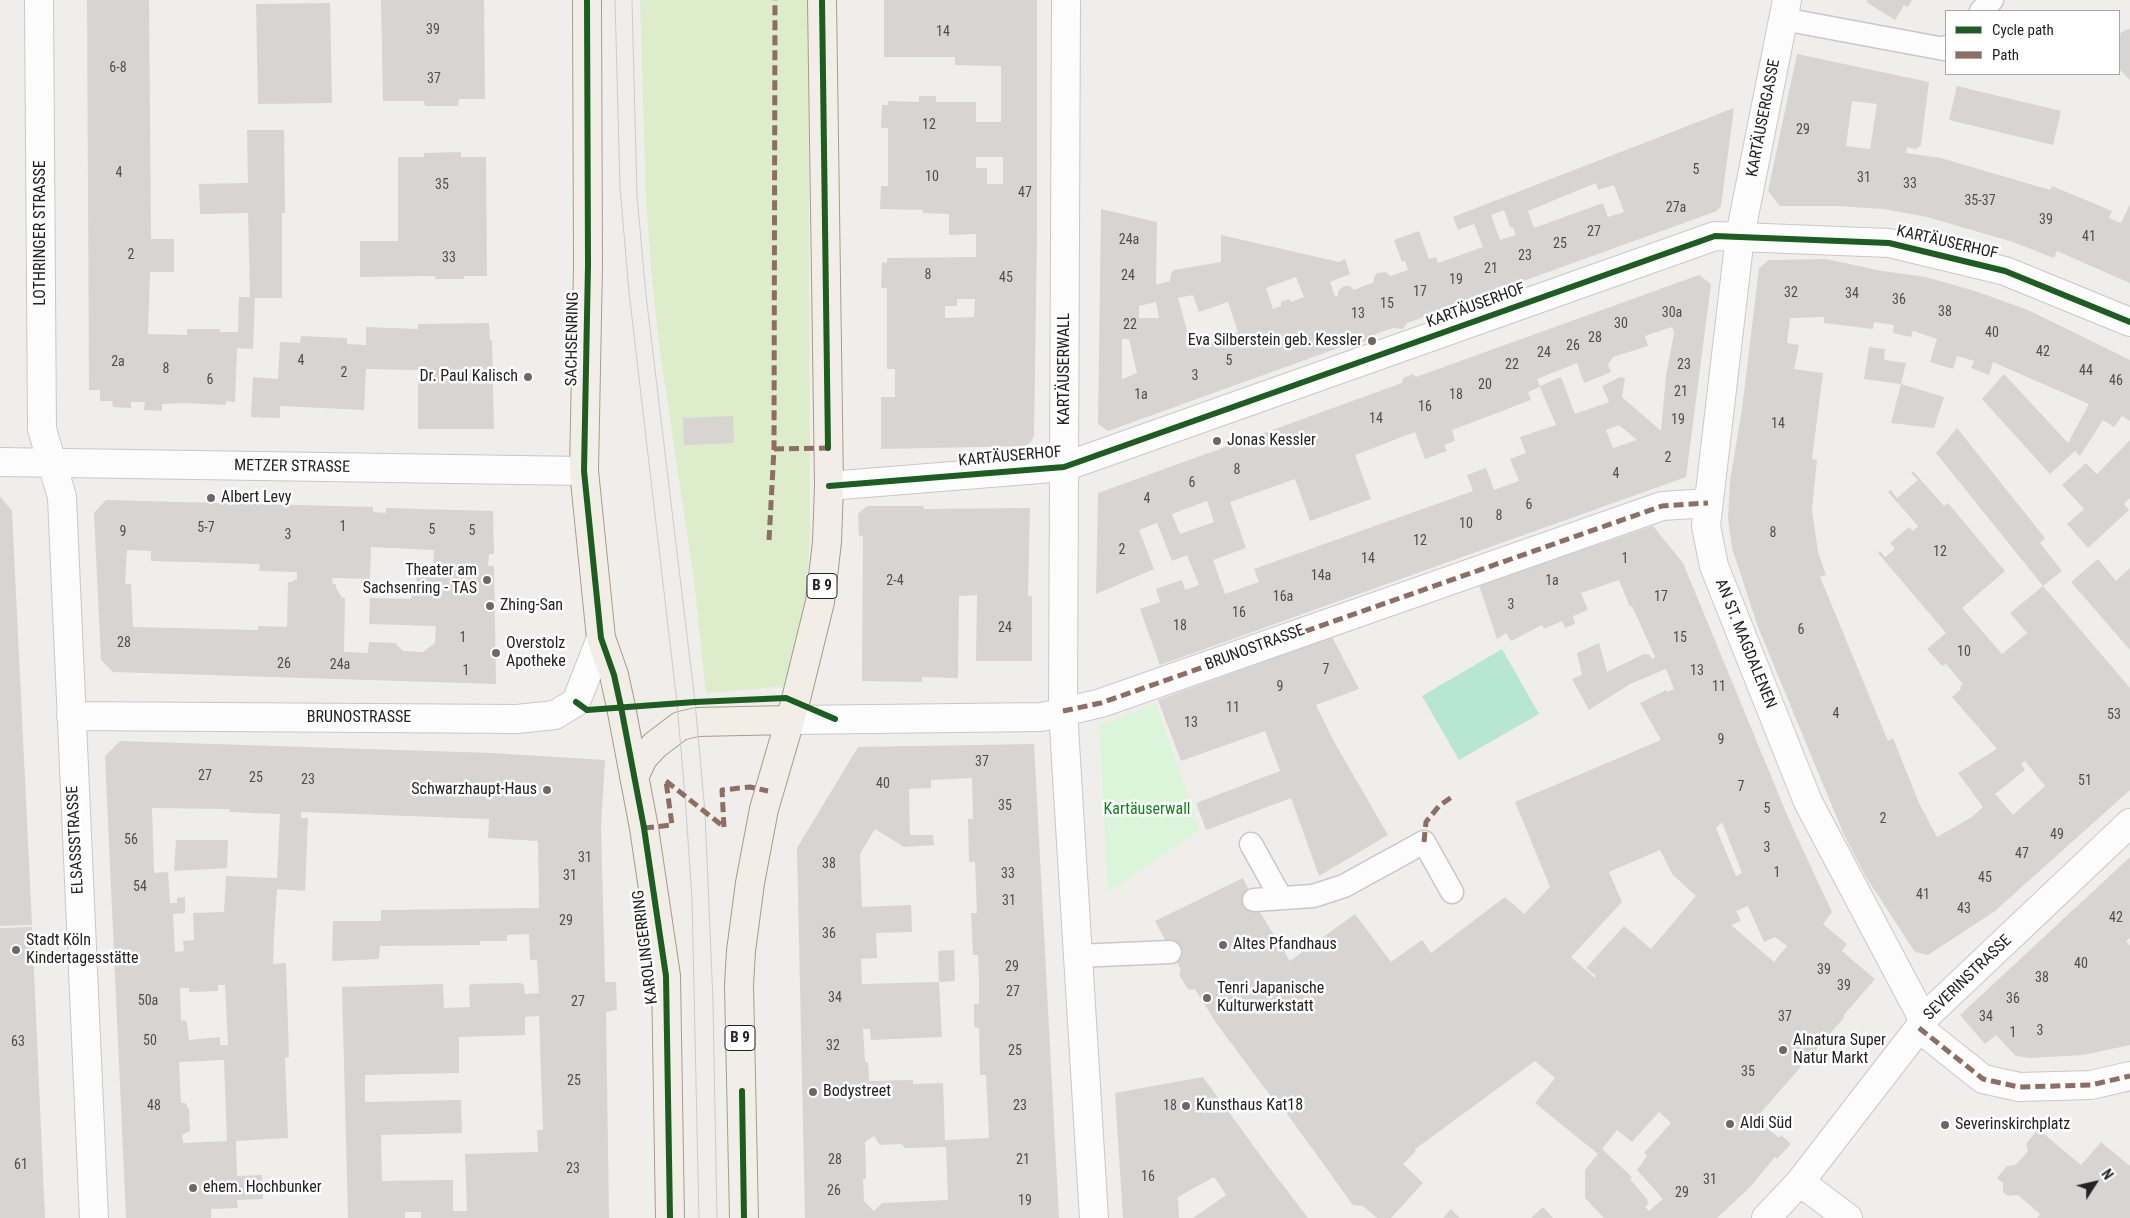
<!DOCTYPE html>
<meta charset="utf-8">
<style>
body{margin:0}
#map{position:relative;width:2130px;height:1218px;overflow:hidden;background:#f0eeeb;font-family:"Roboto Condensed",sans-serif}
canvas{display:block}
.legend{position:absolute;left:1945px;top:10px;width:175px;height:65px;box-sizing:border-box;background:#fff;border:1px solid #a7a7a7;margin:0;padding:6px 9px;list-style:none;font-size:15px;color:#222}
.legend li{display:flex;align-items:center;gap:10px;height:25px}
.legend b{width:25px;border:1px solid #a7a7a7}
.north{position:absolute;left:2070px;top:1158px;width:50px;height:50px;-webkit-text-stroke:4px #fff;paint-order:stroke;rotate:55deg;font-size:14px;font-weight:700;line-height:20px;text-align:center;color:#222}
.north::after{content:'';display:block;margin:auto;width:18px;height:22px;background:#222;clip-path:polygon(50% 0,100% 100%,50% 72%,0 100%)}
</style>
<div id="map">
<canvas width="2130" height="1218"></canvas>
<ul class="legend">
<li><b style="height:6px;background:#1b5e20"></b>Cycle path</li>
<li><b style="height:6px;background:#8d6e63"></b>Path</li>
</ul>
<div class="north">N</div>
</div>
<script>
const context = document.querySelector('canvas').getContext('2d');
context.lineJoin = 'round';
function paint(path, color) { context.fillStyle = color; context.fill(path, 'evenodd'); }
const toPath = rows => new Path2D(rows.map(r => 'M' + r).join(''));
function trace(path, color, width, dash) { context.strokeStyle = color; context.lineWidth = width; context.lineCap = dash ? 'butt' : 'round'; context.setLineDash(dash || []); context.stroke(path); }
function drawText(font, color, halo, rows, align = 'center') {
  context.font = font + ' "Roboto Condensed",sans-serif'; context.lineWidth = 5; context.setLineDash([]); context.textBaseline = 'middle'; context.strokeStyle = halo; context.fillStyle = color; for (const [text, x, y, turn = 0] of rows) {
    context.save(); context.translate(x, y); context.rotate((+turn || 0) * Math.PI / 180); context.textAlign = isNaN(turn) ? turn : align; if (halo) context.strokeText(text, 0, 0); context.fillText(text, 0, 0); context.restore();
  }
}
paint(toPath([
 [640,0,808,0,810,527,807,589,800,634,788,686,706,693,694,580,658,338,651,267,646,200]
]), '#ddeccb');
paint(toPath([
 [1156,704,1200,830,1108,892,1099,725]
]), '#daf5da');
paint(toPath([
 [1502,649,1539,714,1459,760,1422,696]
]), '#b7e6d2');
paint(toPath([
 [87,0,149,0,151,239,174,239,174,272,150,272,148,334,187,335,187,329,220,329,220,332,238,332,239,297,250,297,248,213,200,214,199,184,248,183,247,130,284,130,285,213,282,213,282,298,255,298,253,349,237,348,235,402,226,401,226,405,184,403,162,404,162,411,144,410,145,402,131,402,131,408,113,407,112,401,100,401,100,390,89,390],
 [381,0,484,0,485,99,459,99,458,106,425,106,424,101,383,101],
 [884,0,1037,0,1037,235,1034,435,1031,442,1025,446,881,449,881,397,895,397,895,369,887,369,887,288,881,288,882,262,887,263,887,258,976,257,976,234,949,235,949,214,923,213,923,210,880,209,881,186,888,186,888,128,881,128,882,105,888,105,888,101,919,102,919,96,936,96,936,102,976,102,976,122,1001,122,1001,66,955,65,955,57,884,57],
 [976,157,1003,157,1003,184,987,184,987,168,976,168],
 [957,299,975,299,974,317,945,318,945,306,957,306],
 [1868,0,1912,0,1908,7,1904,5,1895,20,1866,2],
 [330,3,332,103,258,104,256,4],
 [2130,29,2130,80,2119,69,2119,41,2121,32],
 [1797,54,1929,82,1921,145,1916,149,1907,147,1906,153,1941,158,2050,190,2052,186,2112,211,2109,218,2121,223,2130,204,2130,283,2057,251,2054,258,2013,242,1927,217,1883,209,1838,206,1780,206,1768,191],
 [1852,101,1877,104,1870,149,1846,146],
 [1957,86,2061,111,2053,145,1949,120],
 [1734,108,1721,206,1717,211,1407,323,1403,329,1393,328,1381,332,1369,337,1364,342,1355,342,1108,431,1098,424,1101,209,1157,222,1156,285,1170,281,1171,274,1174,270,1221,262,1221,235,1339,262,1345,259,1350,274,1330,282,1335,296,1338,296,1338,291,1344,286,1350,286,1354,290,1374,282,1374,277,1377,273,1386,272,1390,276,1408,270,1405,261,1402,262,1394,240,1419,231,1429,259,1436,257,1438,263,1483,247,1474,224,1458,230,1453,217],
 [1596,183,1598,190,1614,185,1624,212,1608,217,1603,203,1534,228,1528,211],
 [1504,210,1510,227,1513,228,1516,235,1500,240,1491,215],
 [1296,277,1304,297,1291,302,1289,299,1281,302,1281,306,1273,309,1266,288],
 [1193,295,1199,312,1228,302,1238,332,1192,348,1178,298],
 [1156,302,1159,318,1139,318,1139,306],
 [1122,339,1129,339,1137,373,1122,379],
 [461,152,461,157,486,157,487,276,464,276,464,279,435,279,435,276,360,277,360,241,398,241,398,157,424,157,424,153],
 [1826,259,1882,271,1926,277,1978,292,2028,310,2130,360,2130,421,2122,416,2114,427,2103,420,2080,456,2075,451,2050,474,1982,399,2004,374,2068,443,2089,404,1993,362,1989,375,1971,368,1974,361,1957,356,1953,369,1930,362,1937,339,1913,331,1911,337,1893,333,1894,325,1874,322,1873,329,1824,323,1824,317,1790,318,1787,343,1799,345,1794,369,1823,373,1812,459,1817,460,1812,510,1818,552,1826,575,1820,577,1888,741,1893,738,1919,803,1937,837,1972,817,1983,807,1958,773,1997,749,1952,697,1961,689,1960,686,1963,684,1946,664,1942,666,1927,649,1946,633,1878,553,1880,551,1885,557,1895,549,1890,543,1909,527,1913,531,1918,526,1888,492,1891,490,1897,498,1918,480,1911,473,1913,471,1944,506,1948,503,2005,571,1962,608,2002,654,2027,633,2010,613,2043,586,2130,688,2130,790,1995,911,1928,955,1915,952,1866,877,1844,835,1758,627,1732,548,1728,518,1730,481,1742,409,1759,268,1769,260],
 [2025,761,2045,786,2013,815,1996,795,1994,795,2025,770,2021,764],
 [1699,275,1711,284,1686,477,1160,665,1140,609,1160,602,1156,589,1182,580,1185,590,1199,585,1187,555,1172,561,1157,523,1139,530,1154,569,1096,594,1098,493,1402,383,1403,378,1413,374,1416,377],
 [1672,327,1674,333,1666,376,1661,431,1622,397,1625,378,1620,377,1602,386,1609,402,1575,414,1561,377,1540,386,1537,379,1577,363,1584,383,1611,372,1608,365,1613,357,1648,346,1645,336],
 [1540,387,1556,425,1520,437,1526,453,1510,459,1519,481,1494,490,1486,468,1467,475,1473,491,1254,569,1259,582,1225,594,1213,560,1246,548,1230,502,1295,479,1310,521,1371,499,1355,455,1415,432,1425,459,1447,451,1444,445,1455,441,1452,430,1531,400,1528,392],
 [1619,425,1637,440,1613,448,1606,430],
 [1207,501,1214,522,1180,534,1172,514],
 [489,323,490,340,492,340,494,429,418,429,418,370,366,369,364,410,280,406,280,418,251,417,253,377,278,379,280,342,300,343,301,336,347,338,347,344,366,345,366,327,418,329,418,324],
 [1869,347,1885,349,1884,360,1906,363,1901,384,1864,379],
 [1901,384,1944,397,1934,428,1891,423],
 [733,416,734,443,684,445,683,418],
 [1957,428,2045,538,2040,543,2062,571,2043,586,1936,453],
 [2130,440,2130,498,2124,504,2129,510,2088,548,2067,524,2084,509,2062,485,2086,463,2097,474],
 [0,496,12,511,32,925,0,926],
 [106,500,373,507,373,512,386,513,386,508,493,511,494,554,489,554,488,566,494,566,496,684,113,672,101,660,94,513],
 [371,547,434,550,433,567,417,566,416,585,414,594,412,593,411,599,370,598,369,624,436,626,435,643,423,652,403,651,395,643,369,642,368,653,344,652,345,598,342,598,336,588,336,584,333,584,332,578,370,579],
 [127,550,151,551,151,561,260,564,259,571,297,572,297,580,293,580,293,582,288,582,287,627,258,626,258,630,133,627,131,584,125,584],
 [867,506,923,506,924,509,1030,508,1028,596,1032,596,1032,661,976,661,977,595,959,596,958,678,922,677,922,682,862,681,863,536,859,536,858,514],
 [1653,526,1683,563,1790,822,1832,912,1823,924,1847,944,1842,951,1875,979,1843,1016,1845,1017,1842,1020,1756,1118,1779,1138,1781,1135,1791,1144,1777,1159,1775,1157,1751,1186,1717,1218,1604,1218,1585,1198,1585,1170,1598,1154,1535,1103,1555,1078,1535,1061,1414,1150,1416,1151,1403,1164,1423,1183,1391,1218,1377,1218,1363,1206,1353,1205,1277,1100,1275,1102,1216,1023,1195,989,1192,990,1188,989,1179,975,1181,970,1155,921,1243,878,1258,909,1290,961,1355,914,1391,962,1422,940,1431,953,1505,897,1524,914,1550,887,1515,802,1661,740,1640,703,1666,690,1667,692,1674,689,1666,669,1630,684,1589,710,1572,679,1582,675,1577,653,1599,643,1607,672,1644,654,1650,655,1652,659,1655,657,1632,606,1630,607,1619,580,1581,593,1588,610,1573,616,1575,624,1565,628,1562,621,1544,629,1542,625,1511,641,1506,633,1497,639,1479,585],
 [1722,822,1742,873,1736,876,1716,828],
 [1660,850,1672,874,1696,896,1651,949,1624,926,1586,968,1596,976,1595,978,1571,957,1622,902,1609,872],
 [1748,906,1764,942,1775,937,1787,946,1774,962,1731,925,1741,921,1736,911],
 [1659,1112,1671,1123,1644,1153,1647,1156,1637,1170,1663,1199,1649,1211,1645,1207,1648,1204,1647,1199,1630,1179,1632,1177,1602,1149,1617,1130,1632,1142],
 [2098,559,2116,581,2130,568,2130,650,2071,582],
 [1332,637,1359,689,1316,705,1333,740,1388,835,1319,876,1291,798,1206,830,1196,803,1280,771,1265,731,1181,761,1158,700],
 [120,741,492,753,605,760,601,826,605,982,616,982,617,1010,606,1012,609,1218,421,1218,421,1212,405,1212,405,1218,348,1218,342,987,443,984,444,1008,470,1007,469,986,471,984,521,983,524,985,525,994,539,993,537,960,530,960,529,934,507,935,507,941,480,941,480,945,380,946,379,959,332,961,333,921,381,921,381,910,539,908,538,841,488,838,489,819,301,812,301,818,308,818,305,891,277,889,274,936,273,964,286,963,289,1057,285,1058,288,1138,236,1141,237,1176,262,1175,263,1199,237,1200,238,1208,211,1209,211,1218,126,1218,105,756],
 [152,808,230,809,229,812,280,814,277,878,226,876,224,912,193,913,194,940,183,941,184,951,175,952,173,914,185,913,185,897,177,898,177,903,170,903,168,872,154,873],
 [218,985,225,985,228,1045,220,1045,220,1037,189,1040,187,1024,185,1020,181,1021,180,988,189,988,189,992,218,991],
 [539,1016,543,1130,537,1130,538,1152,465,1154,467,1211,453,1211,453,1180,382,1181,381,1135,462,1133,461,1100,365,1102,365,1075,459,1073,459,1037,525,1035,525,1017],
 [224,1060,227,1141,183,1143,182,1135,190,1131,189,1109,185,1103,181,1103,179,1062],
 [1034,744,1059,1218,805,1218,797,848,858,747],
 [972,778,973,819,968,819,969,862,975,862,977,913,971,913,973,955,978,955,979,981,979,1004,974,1004,974,1027,979,1028,980,1075,986,1075,989,1138,945,1140,943,1083,913,1084,913,1080,869,1081,868,1062,865,1062,863,1029,870,1029,871,1040,942,1037,939,982,862,984,861,959,877,958,876,933,912,932,911,905,862,907,860,854,875,829,904,847,934,845,933,835,910,835,909,789,931,788,931,780],
 [874,1136,880,1145,901,1144,905,1148,946,1147,948,1200,882,1203,874,1211,864,1201,863,1179,866,1179,865,1142],
 [176,840,228,840,227,868,174,871],
 [2130,857,2130,938,2126,941,2130,946,2130,1045,2083,1055,2030,1058,2016,1056,1996,1035,1985,1044,1960,1015],
 [32,927,45,1218,0,1218,0,928],
 [954,950,955,981,939,982,938,951],
 [1203,1077,1266,1163,1308,1218,1193,1218,1226,1195,1214,1177,1178,1197,1179,1218,1123,1218,1115,1093],
 [2038,1129,2081,1165,2101,1142,2130,1166,2130,1218,2037,1218,2040,1214,2018,1195,2008,1196,2003,1192,2003,1183,1997,1178,2007,1166,2015,1165,2022,1158,2028,1151,2026,1144],
 [1543,1207,1553,1218,1531,1218],
 [1451,1209,1460,1218,1443,1218]
]), '#d7d4d2');
const service = toPath([
 [1981,11,1992,0],
 [1783,19,1944,49,1946,47],
 [1251,844,1281,898],
 [1254,900,1313,896,1344,886,1424,842,1452,892],
 [1077,956,1170,952]
]);
const minor = toPath([
 [39,0,42,429,62,497,94,1218],
 [1066,0,1063,711,1094,1218],
 [1787,0,1740,236,1706,526,1714,566,1808,802,1923,1019],
 [0,462,584,471],
 [829,486,1064,467,1715,236,1889,243,2005,271,2130,322],
 [71,716,517,719,555,715,576,702,601,638],
 [790,720,1042,717,1101,703,1662,506,1708,503],
 [1919,1028,1983,1079,2019,1087,2091,1085,2130,1076],
 [1800,1182,1848,1218],
 [1766,1218,1800,1182,1919,1028,1923,1019,2130,823]
]);
const primary = toPath([
 [587,0,588,265,584,471,601,638,614,675,621,707,644,828,666,976,670,1218],
 [634,777,643,758,655,745,680,726,697,722,790,720],
 [744,1218,739,985,741,951,750,883,764,809,795,703,820,602,827,542,829,486,822,0]
]);
trace(service, '#c9c8c7', 25);
trace(minor, '#c9c8c7', 30);
trace(primary, '#a79c86', 30);
trace(service, '#fdfcfc', 22);
trace(minor, '#fdfcfc', 28);
trace(primary, '#f3ede7', 28);
trace(toPath([
 [615,0,620,187,629,292,677,703,685,796,692,899,699,1218],
 [632,0,637,196,646,295,695,702,705,812,713,1002,717,1218]
]), '#ccc', 1);
trace(toPath([
 [774,449,828,448],
 [769,540,774,449,775,0],
 [1063,711,1101,703,1662,506,1708,503],
 [666,781,724,827],
 [724,827,722,790,750,787,768,791],
 [644,828,672,825,666,781],
 [1424,842,1426,822,1439,806,1453,796],
 [1919,1028,1983,1079,2019,1087,2091,1085,2130,1076]
]), '#8d6e63', 5, [10, 5]);
trace(toPath([
 [587,0,588,265,584,471,601,638,614,675,621,707,644,828,666,976,670,1218],
 [822,0,828,448],
 [829,486,1064,467,1715,236,1889,243,2005,271,2130,322],
 [576,702,587,710,695,702,786,698,835,719],
 [742,1091,744,1218]
]), '#1b5e20', 6);
for (const [x, y, r, color] of [
 [1372,341,5,"#6a6968"],
 [528,377,5,"#6a6968"],
 [1217,441,5,"#6a6968"],
 [211,498,5,"#6a6968"],
 [487,580,5,"#6a6968"],
 [490,606,5,"#6a6968"],
 [496,653,5,"#6a6968"],
 [547,790,5,"#6a6968"],
 [1223,945,5,"#6a6968"],
 [16,950,5,"#6a6968"],
 [1207,998,5,"#6a6968"],
 [1783,1050,5,"#6a6968"],
 [813,1092,5,"#6a6968"],
 [1186,1106,5,"#6a6968"],
 [1730,1124,5,"#6a6968"],
 [1945,1125,5,"#6a6968"],
 [193,1188,5,"#6a6968"]
]) { const dot = new Path2D(); dot.arc(x, y, r, 0, 2 * Math.PI); context.fillStyle = color; context.fill(dot); trace(dot, '#fff', 2); }
drawText('14px', '#4f4e4e', null, [
 ["39",433,30],
 ["14",943,32],
 ["6-8",118,68],
 ["37",434,79],
 ["12",929,125],
 ["29",1803,130],
 ["5",1696,170],
 ["4",119,173],
 ["10",932,177],
 ["31",1864,178],
 ["33",1910,184],
 ["35",442,185],
 ["47",1025,193],
 ["35-37",1980,201],
 ["27a",1676,208],
 ["39",2046,220],
 ["27",1594,232],
 ["41",2089,237],
 ["24a",1129,240],
 ["25",1560,244],
 ["2",131,255],
 ["23",1525,256],
 ["33",449,258],
 ["21",1491,269],
 ["8",928,275],
 ["24",1128,276],
 ["45",1006,278],
 ["19",1456,280],
 ["17",1420,292],
 ["32",1791,293],
 ["34",1852,294],
 ["36",1899,300],
 ["15",1387,304],
 ["38",1945,312],
 ["30a",1672,313],
 ["13",1358,314],
 ["30",1621,324],
 ["22",1130,325],
 ["40",1992,333],
 ["28",1595,338],
 ["26",1573,346],
 ["42",2043,352],
 ["24",1544,353],
 ["4",301,361],
 ["5",1229,361],
 ["2a",118,362],
 ["22",1512,365],
 ["23",1684,365],
 ["8",166,369],
 ["44",2086,371],
 ["2",344,373],
 ["3",1195,376],
 ["6",210,380],
 ["46",2116,381],
 ["20",1485,385],
 ["21",1681,392],
 ["1a",1141,395],
 ["18",1456,395],
 ["16",1425,407],
 ["14",1376,419],
 ["19",1678,420],
 ["14",1778,424],
 ["2",1668,458],
 ["8",1237,470],
 ["4",1616,474],
 ["6",1192,483],
 ["4",1147,499],
 ["6",1529,505],
 ["8",1499,516],
 ["10",1466,524],
 ["1",343,527],
 ["5-7",206,528],
 ["5",432,530],
 ["5",472,531],
 ["9",123,532],
 ["8",1773,533],
 ["3",288,535],
 ["12",1420,541],
 ["2",1122,550],
 ["12",1940,552],
 ["14",1368,559],
 ["1",1625,559],
 ["14a",1321,576],
 ["2-4",895,581],
 ["1a",1552,581],
 ["16a",1283,597],
 ["17",1661,597],
 ["3",1511,605],
 ["16",1239,613],
 ["18",1180,626],
 ["24",1005,628],
 ["6",1801,630],
 ["1",463,638],
 ["15",1680,638],
 ["28",124,643],
 ["10",1964,652],
 ["26",284,664],
 ["24a",340,665],
 ["7",1326,670],
 ["1",466,671],
 ["13",1697,671],
 ["9",1280,687],
 ["11",1719,687],
 ["11",1233,708],
 ["4",1836,714],
 ["53",2114,715],
 ["13",1191,723],
 ["9",1721,740],
 ["37",982,762],
 ["27",205,776],
 ["25",256,778],
 ["23",308,780],
 ["51",2085,781],
 ["40",883,784],
 ["7",1741,787],
 ["35",1005,806],
 ["5",1767,809],
 ["2",1883,819],
 ["49",2057,835],
 ["56",131,840],
 ["3",1767,848],
 ["47",2022,854],
 ["31",585,858],
 ["38",829,864],
 ["1",1777,873],
 ["33",1008,874],
 ["31",570,876],
 ["45",1985,878],
 ["54",140,887],
 ["41",1923,895],
 ["31",1009,901],
 ["43",1964,909],
 ["42",2116,918],
 ["29",566,921],
 ["36",829,934],
 ["40",2081,964],
 ["29",1012,967],
 ["39",1824,970],
 ["38",2042,978],
 ["39",1844,986],
 ["27",1013,992],
 ["34",835,998],
 ["36",2013,999],
 ["50a",148,1001],
 ["27",578,1002],
 ["37",1785,1017],
 ["34",1986,1017],
 ["3",2040,1031],
 ["1",2013,1033],
 ["50",150,1041],
 ["63",18,1042],
 ["32",833,1046],
 ["25",1015,1051],
 ["35",1748,1072],
 ["25",574,1081],
 ["48",154,1106],
 ["23",1020,1106],
 ["18",1170,1106],
 ["28",835,1160],
 ["21",1023,1160],
 ["61",21,1165],
 ["23",573,1169],
 ["16",1148,1177],
 ["31",1710,1180],
 ["26",834,1191],
 ["29",1682,1193],
 ["19",1025,1201]
]);
for (const [x, y, w] of [
 [822,586,30],
 [740,1038,30]
]) { const box = new Path2D(); box.roundRect(x - w / 2, y - 12.5, w, 25, 4); context.fillStyle = '#fff'; context.fill(box); trace(box, '#222', 1); }
drawText('bold 15px', '#222', null, [
 ["B 9",822,586],
 ["B 9",740,1038]
]);
drawText('16px', '#222', '#fff', [
 ["KARTÄUSERGASSE",1764,118,-79],
 ["LOTHRINGER STRASSE",41,233,-90],
 ["KARTÄUSERHOF",1947,243,13],
 ["KARTÄUSERHOF",1476,306,-20],
 ["SACHSENRING",573,339,-89],
 ["KARTÄUSERWALL",1065,369,-90],
 ["KARTÄUSERHOF",1010,457,-5],
 ["METZER STRASSE",292,467,1],
 ["AN ST. MAGDALENEN",1745,644,68],
 ["BRUNOSTRASSE",1255,648,-20],
 ["BRUNOSTRASSE",359,718],
 ["ELSASSSTRASSE",76,840,-93],
 ["KAROLINGERRING",646,947,-97],
 ["SEVERINSTRASSE",1968,978,-44]
]);
drawText('16px', '#222', '#fff', [
 ["Eva Silberstein geb. Kessler",1362,341,"right"],
 ["Dr. Paul Kalisch",518,377,"right"],
 ["Jonas Kessler",1227,441],
 ["Albert Levy",221,498],
 ["Theater am",477,571,"right"],
 ["Sachsenring - TAS",477,589,"right"],
 ["Zhing-San",500,606],
 ["Overstolz",506,644],
 ["Apotheke",506,662],
 ["Schwarzhaupt-Haus",537,790,"right"],
 ["Stadt Köln",26,941],
 ["Kindertagesstätte",26,959],
 ["Altes Pfandhaus",1233,945],
 ["Tenri Japanische",1217,989],
 ["Kulturwerkstatt",1217,1007],
 ["Alnatura Super",1793,1041],
 ["Natur Markt",1793,1059],
 ["Bodystreet",823,1092],
 ["Kunsthaus Kat18",1196,1106],
 ["Aldi Süd",1740,1124],
 ["Severinskirchplatz",1955,1125],
 ["ehem. Hochbunker",203,1188]
], 'left');
drawText('16px', '#0c8416', '#fff', [
 ["Kartäuserwall",1147,810]
]);
</script>
